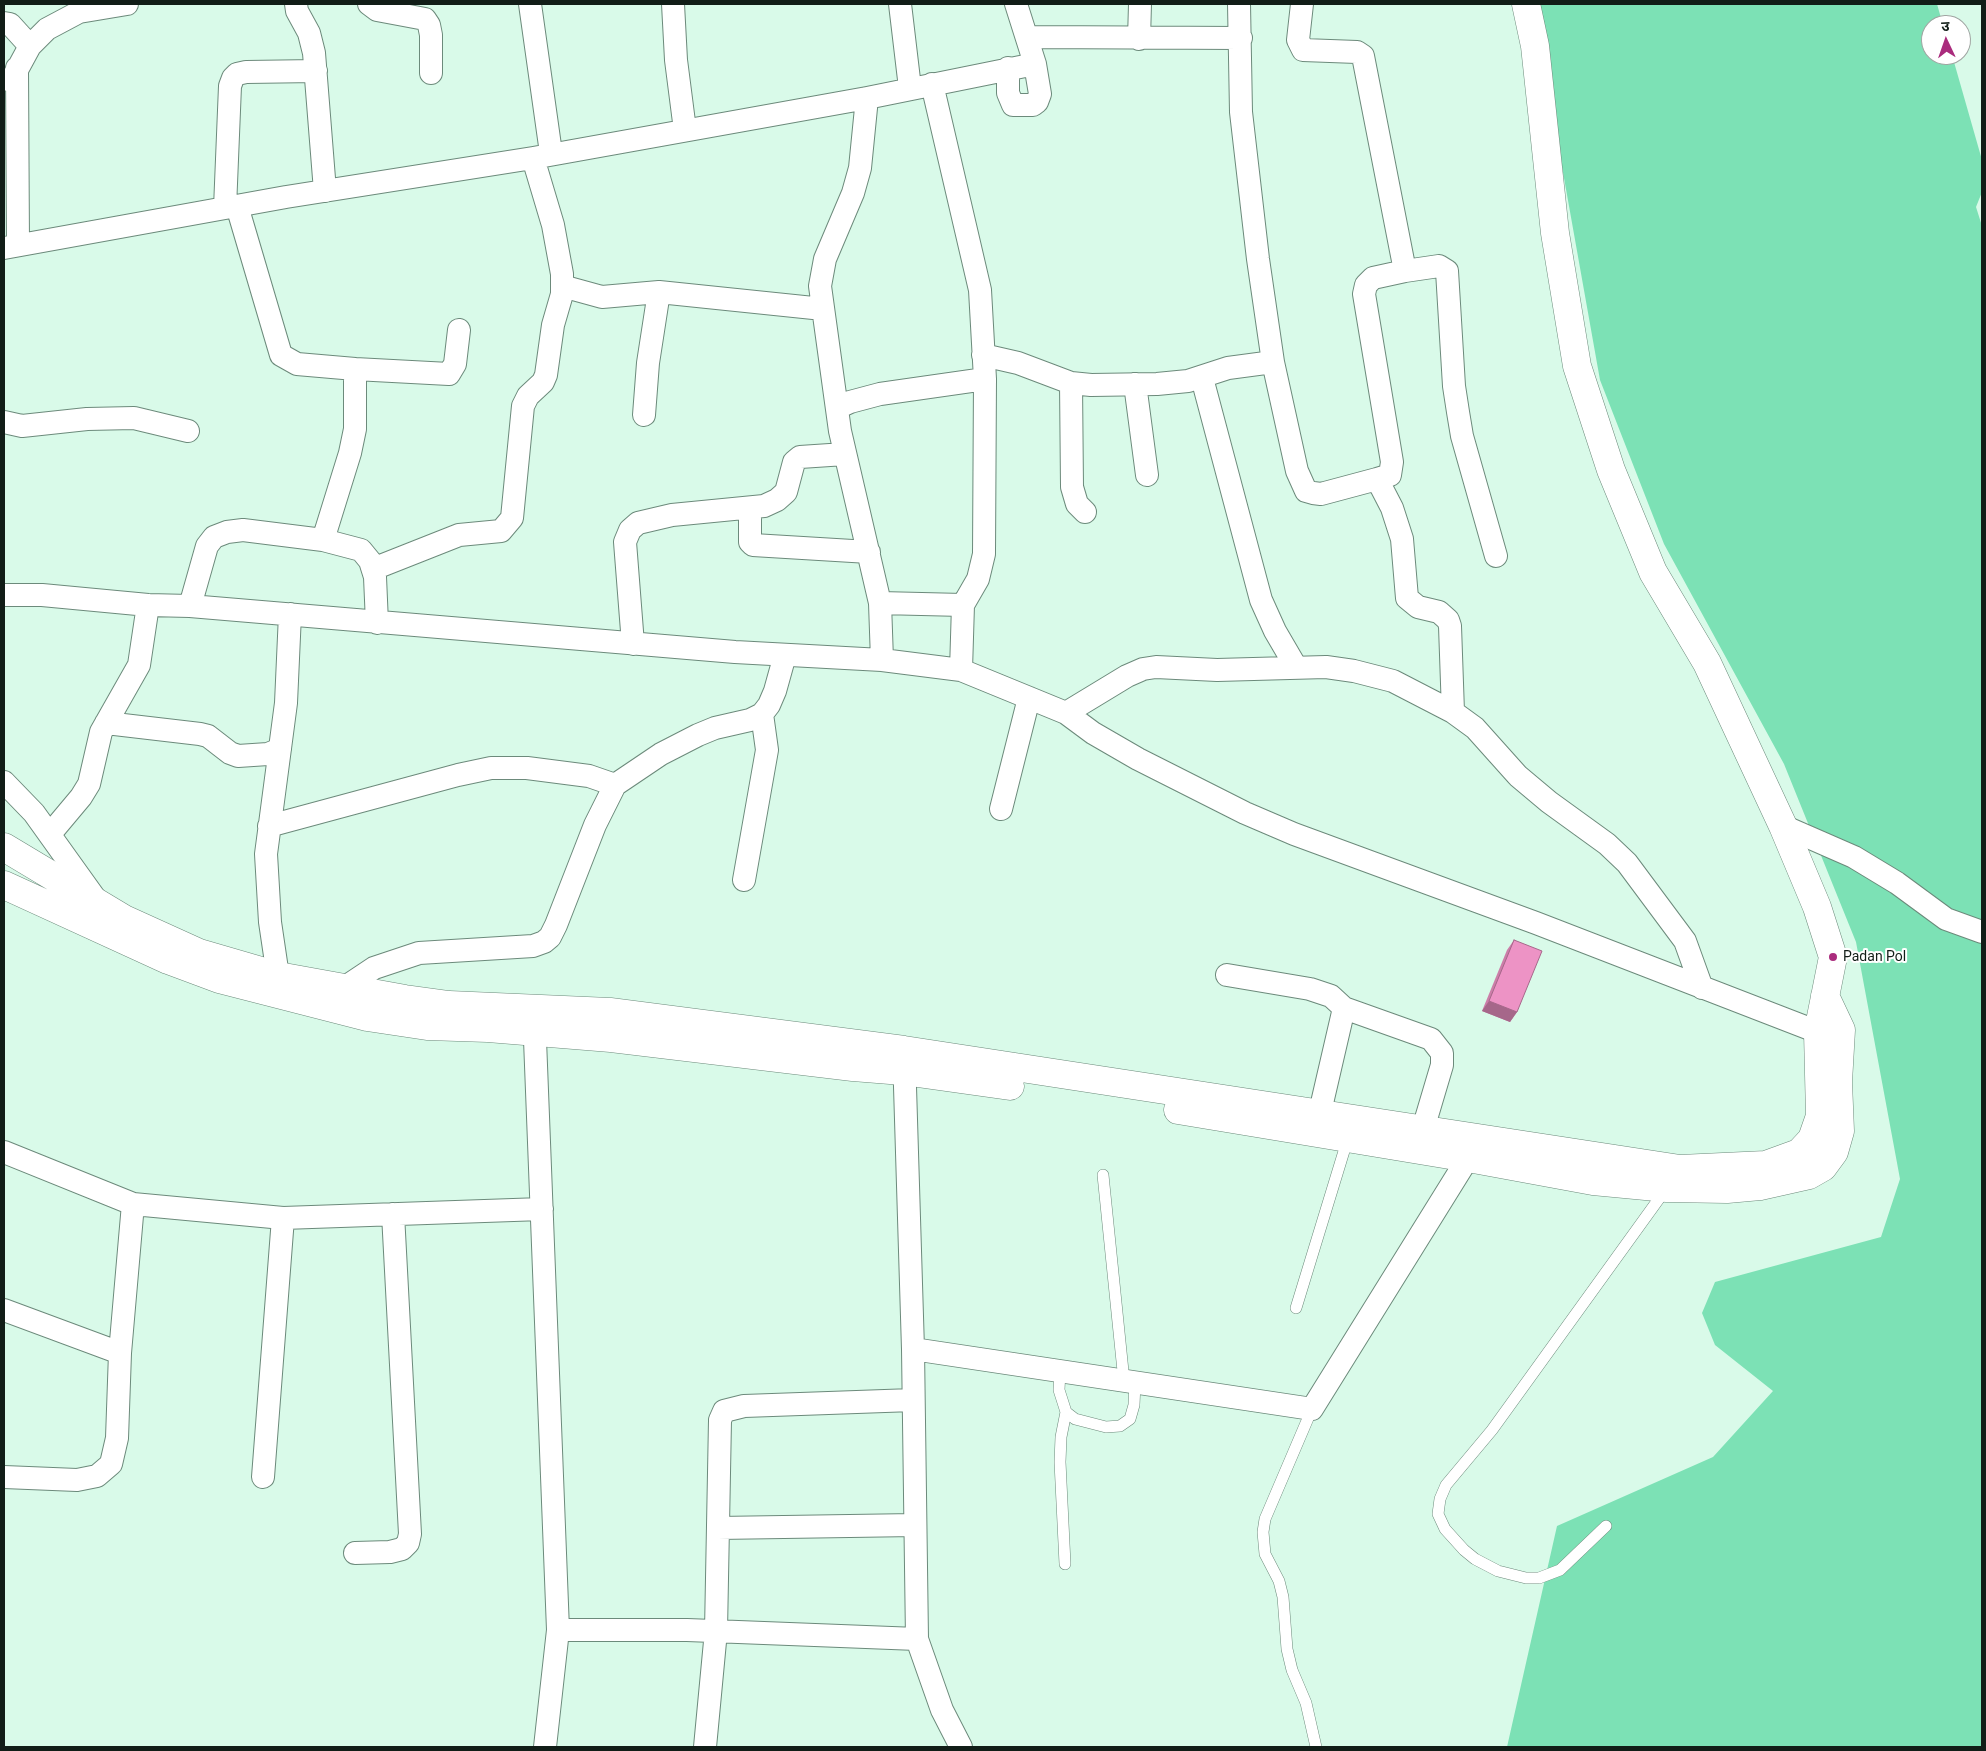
<!DOCTYPE html>
<meta charset="utf-8">
<style>
body{margin:0}
#map{position:relative;width:1986px;height:1751px;overflow:hidden;background:#d9fae9;font-family:Roboto,"Noto Sans Devanagari",sans-serif}
canvas{display:block}
.frame{position:absolute;inset:0;border:5px solid #111d17;pointer-events:none}
.north{position:absolute;left:1921px;top:15px;width:50px;height:50px;box-sizing:border-box;background:#fff;border:1px solid #a0a5a2;border-radius:50%;rotate:357deg;font-size:14px;font-weight:700;line-height:20px;text-align:center;color:#111d17}
.north::after{content:'';display:block;margin:auto;width:18px;height:22px;background:#aa2c7d;clip-path:polygon(50% 0,100% 100%,50% 72%,0 100%)}
</style>
<div id="map">
<canvas width="1986" height="1751"></canvas>
<div class="frame"></div>
<div class="north">उ</div>
</div>
<script>
const context = document.querySelector('canvas').getContext('2d');
context.lineJoin = 'round';
function paint(path, color) { context.fillStyle = color; context.fill(path, 'evenodd'); }
const toPath = rows => new Path2D(rows.map(r => 'M' + r).join(''));
function trace(path, color, width, dash) { context.strokeStyle = color; context.lineWidth = width; context.lineCap = dash ? 'butt' : 'round'; context.setLineDash(dash || []); context.stroke(path); }
function drawText(font, color, halo, rows, align = 'center') {
  context.font = font + ' Roboto,sans-serif'; context.lineWidth = 4; context.setLineDash([]); context.textBaseline = 'middle'; context.strokeStyle = halo; context.fillStyle = color; for (const [text, x, y, turn = 0] of rows) {
    context.save(); context.translate(x, y); context.rotate((+turn || 0) * Math.PI / 180); context.textAlign = isNaN(turn) ? turn : align; if (halo) context.strokeText(text, 0, 0); context.fillText(text, 0, 0); context.restore();
  }
}
paint(toPath([
 [1533,4,1937,4,1943,25,1931,25,1931,55,1952,55,1982,160,1982,192,1976,207,1982,226,1982,1747,1507,1747,1557,1526,1713,1457,1773,1391,1715,1345,1702,1313,1715,1282,1881,1237,1900,1179,1856,942,1784,764,1664,544,1600,380]
]), '#7ce1b5');
const service = toPath([
 [1103,1175,1124,1381],
 [1296,1308,1348,1138],
 [1060,1371,1059,1390,1066,1412,1075,1419,1106,1427,1120,1426,1130,1419,1134,1405,1135,1383],
 [1312,1409,1265,1519,1263,1532,1265,1554,1279,1581,1283,1597,1287,1649,1292,1670,1306,1703,1316,1747],
 [1606,1526,1560,1570,1539,1578,1526,1578,1498,1571,1475,1559,1464,1550,1445,1529,1438,1514,1440,1499,1446,1485,1492,1430,1666,1189],
 [1065,1564,1060,1462,1061,1437,1066,1412]
]);
const minor = toPath([
 [296,4,297,11,309,33,314,53,325,191],
 [369,4,377,10,425,19,429,25,431,35,431,73],
 [530,4,551,153],
 [673,4,676,60,685,130],
 [900,4,910,88],
 [1239,4,1241,112,1258,259,1273,362,1297,471,1306,491,1313,493,1321,494,1377,479,1392,508,1402,539,1407,598,1418,607,1439,612,1448,620,1450,626,1453,712],
 [1302,4,1298,40,1303,50,1357,52,1363,56,1405,271,1373,278,1366,285,1364,294,1392,462,1390,475,1377,479],
 [4,23,10,24,30,46],
 [1028,37,1241,38],
 [1139,39,1140,4],
 [17,68,18,245],
 [1008,68,1008,93,1013,105,1033,105,1037,102,1040,94,1035,64,1016,4],
 [11,81,30,46,47,29,79,12,127,4],
 [932,84,980,290,985,379,984,554,978,579,963,605,961,670],
 [867,98,860,168,853,193,825,259,820,286,840,431,880,603,882,660],
 [225,208,230,86,233,78,237,74,246,72,316,71],
 [4,248,286,197,533,158,867,98,1035,64],
 [1405,271,1439,266,1447,271,1454,386,1458,412,1462,436,1496,556],
 [562,286,602,297,659,292,823,309],
 [983,355,1018,363,1071,383,1091,385,1157,384,1188,381,1228,368,1273,362],
 [355,369,449,374,455,364,459,330],
 [1202,378,1261,600,1275,631,1296,667],
 [1071,383,1072,487,1077,504,1085,512],
 [1135,384,1147,475],
 [837,408,850,402,880,394,985,379],
 [644,415,648,363,659,292],
 [4,422,22,426,87,419,134,418,188,431],
 [750,508,750,542,753,545,869,552],
 [323,540,361,550,370,561,375,577,377,623],
 [373,569,459,535,501,531,512,518,523,406,528,396,543,382,546,375,553,325,562,294,562,274,553,225,533,158],
 [4,595,42,595,148,605,190,606,735,652,882,660,961,670,1066,713,1093,733,1138,759,1245,813,1294,834,1536,923,1818,1032,1835,1031],
 [880,603,963,605],
 [190,606,207,546,214,537,227,532,243,530,323,540,350,453,355,429,355,369,297,364,281,355,237,206],
 [633,644,625,542,630,530,638,523,672,515,764,506,777,500,786,492,794,462,800,457,845,454],
 [1066,713,1127,676,1143,669,1156,667,1217,670,1326,667,1354,671,1393,681,1453,712,1475,728,1518,776,1549,802,1607,844,1627,863,1685,941,1702,988],
 [106,723,200,734,208,736,230,753,238,756,268,754,280,749],
 [4,782,34,813,97,901],
 [1001,809,1029,698],
 [269,826,458,775,491,768,527,768,589,776,615,785],
 [1783,826,1854,857,1897,883,1946,919,1982,932],
 [50,834,81,797,89,784,101,732,139,665,148,605],
 [744,880,767,750,762,714],
 [1227,975,1310,989,1331,996,1344,1008,1431,1039,1442,1053,1442,1065,1423,1129],
 [278,976,270,922,266,854,286,703,290,614],
 [344,988,374,968,419,953,533,946,544,942,550,937,556,925,595,825,615,785,661,754,698,735,715,728,750,720,762,714,769,705,775,691,785,655],
 [534,1014,558,1630,545,1747],
 [1316,1129,1344,1008],
 [4,1152,133,1204,283,1218,542,1209],
 [4,1310,120,1353],
 [913,1349,1312,1409,1468,1158],
 [4,1477,77,1480,97,1476,111,1464,117,1438,120,1353,133,1204],
 [263,1477,283,1218],
 [718,1528,915,1525],
 [355,1553,390,1552,402,1549,408,1543,410,1534,393,1214],
 [558,1630,687,1630,917,1639,913,1349,904,1054],
 [917,1639,942,1710,961,1747],
 [705,1747,716,1631,720,1420,724,1411,744,1406,913,1400]
]);
const tertiary = toPath([
 [4,847,124,919,199,953,278,976,405,999,449,1005,610,1012,904,1050,1680,1169,1766,1165,1799,1153,1812,1139,1820,1116,1818,1032,1833,957,1817,907,1783,826,1707,663,1653,572,1611,470,1577,366,1555,233,1535,46,1526,4],
 [4,885,168,960,219,979,367,1017,427,1026,488,1028,611,1038,853,1067,903,1071,1010,1086],
 [1178,1110,1468,1158,1593,1181,1667,1188,1727,1189,1760,1186,1809,1175,1823,1167,1834,1152,1840,1131,1838,1082,1841,1030,1825,996]
]);
trace(service, '#6c8a7b', 12);
trace(minor, '#6c8a7b', 24);
trace(tertiary, '#6c8a7b', 29);
trace(service, '#fff', 11);
trace(minor, '#fff', 22);
trace(tertiary, '#fff', 28);
paint(toPath([
 [1514,940,1517,1012,1510,1022,1482,1011,1507,950]
]), '#cc7ea9');
paint(toPath([
 [1489,1001,1517,1012,1510,1022,1482,1011]
]), '#a6678a');
const building = toPath([
 [1514,940,1542,951,1517,1012,1489,1001,1514,940]
]);
paint(building, '#ed93c5');
trace(building, '#a6678a', 1);
for (const [x, y, r, color] of [
 [1833,957,5,"#aa2c7d"]
]) { const dot = new Path2D(); dot.arc(x, y, r, 0, 2 * Math.PI); context.fillStyle = color; context.fill(dot); trace(dot, '#fff', 2); }
drawText('14px', '#111d17', '#fff', [
 ["Padan Pol",1843,957]
], 'left');
</script>
